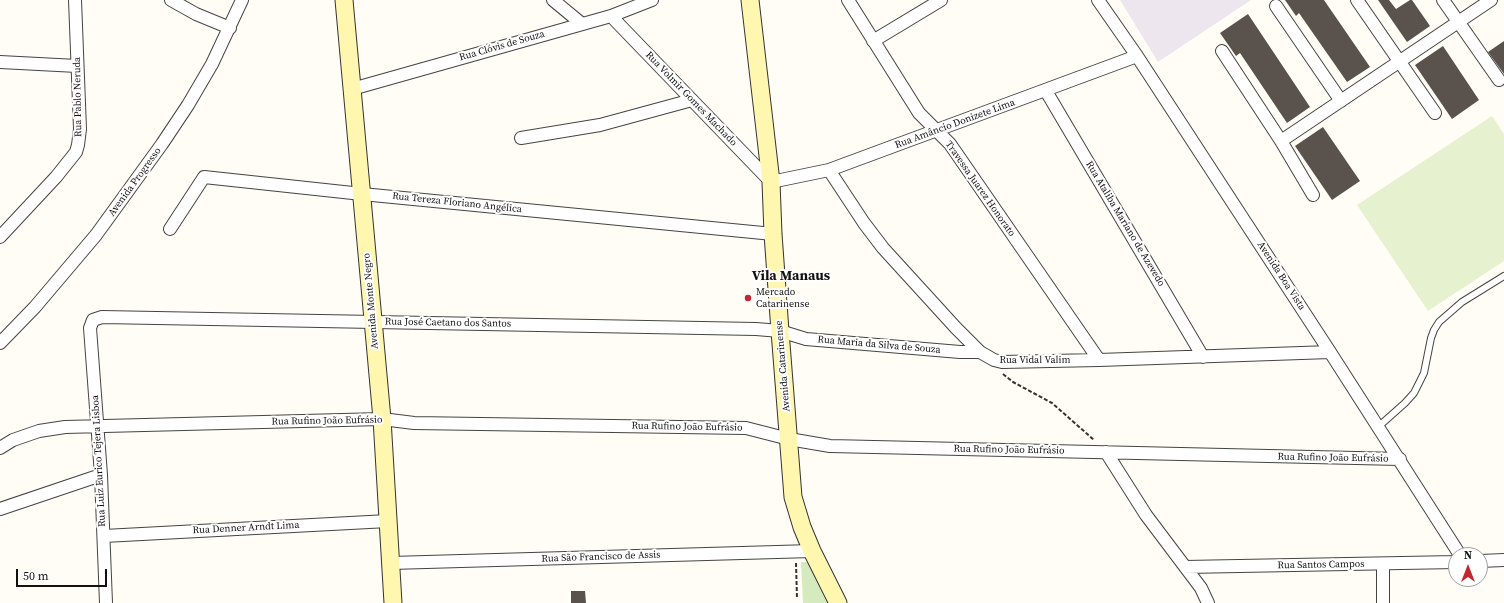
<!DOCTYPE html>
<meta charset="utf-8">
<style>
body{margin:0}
#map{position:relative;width:1504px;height:603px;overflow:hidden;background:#fffdf5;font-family:"Source Serif 4",serif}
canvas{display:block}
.north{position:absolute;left:1448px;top:547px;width:40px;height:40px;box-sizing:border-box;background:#fff;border:1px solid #a0a0a0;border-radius:50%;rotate:0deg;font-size:11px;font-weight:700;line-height:16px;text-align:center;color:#111}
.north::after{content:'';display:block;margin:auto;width:14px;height:18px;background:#c4262e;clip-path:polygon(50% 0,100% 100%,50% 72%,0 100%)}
.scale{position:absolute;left:16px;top:569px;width:91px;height:18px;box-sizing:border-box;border:2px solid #111;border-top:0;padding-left:5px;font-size:12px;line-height:14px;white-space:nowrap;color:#111;-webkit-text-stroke:3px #fff;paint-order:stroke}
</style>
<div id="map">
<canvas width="1504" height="603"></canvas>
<div class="north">N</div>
<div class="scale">50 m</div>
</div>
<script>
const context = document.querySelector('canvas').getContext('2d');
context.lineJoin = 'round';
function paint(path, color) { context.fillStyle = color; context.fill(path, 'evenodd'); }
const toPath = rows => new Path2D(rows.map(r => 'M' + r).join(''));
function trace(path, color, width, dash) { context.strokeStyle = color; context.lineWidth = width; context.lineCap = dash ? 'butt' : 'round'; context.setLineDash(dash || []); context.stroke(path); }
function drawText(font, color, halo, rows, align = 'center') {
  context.font = font + ' "Source Serif 4",serif'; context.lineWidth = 4; context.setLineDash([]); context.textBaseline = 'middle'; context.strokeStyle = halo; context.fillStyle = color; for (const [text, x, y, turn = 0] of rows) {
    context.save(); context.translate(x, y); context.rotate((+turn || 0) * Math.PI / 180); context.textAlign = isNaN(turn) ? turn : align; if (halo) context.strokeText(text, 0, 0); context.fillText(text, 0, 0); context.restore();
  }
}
paint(toPath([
 [1120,0,1251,0,1158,62]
]), '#eee6ef');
paint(toPath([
 [801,562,807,562,828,603,803,603]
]), '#d5ebbd');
paint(toPath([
 [1492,116,1504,134,1504,261,1428,311,1357,205]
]), '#e6f2cf');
paint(toPath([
 [1285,0,1324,0,1370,67,1347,82,1299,13,1296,16],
 [1378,0,1389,0,1396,9,1410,0,1412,0,1430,26,1407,42],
 [1248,14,1310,107,1287,123,1240,53,1236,56,1220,33],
 [1504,41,1504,74,1488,52],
 [1443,46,1479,100,1452,119,1415,65],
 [1323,127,1360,181,1332,200,1295,146],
 [571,591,585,591,586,603,571,603]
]), '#5a524d');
const lane = toPath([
 [1378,427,1405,403,1414,393,1424,373,1431,338,1434,330,1439,322,1462,302,1504,276]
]);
const street = toPath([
 [171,0,196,14,230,28],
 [553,0,582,24],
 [848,0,919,113,950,144,1099,360],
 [1098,0,1137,56,1330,352,1460,555],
 [1357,0,1435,113],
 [1443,0,1499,80],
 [1276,6,1341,101],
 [611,16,771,182,829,170,1137,56],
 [873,41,941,0],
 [1222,51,1281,141,1313,195],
 [0,62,77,66],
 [352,89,611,16,652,0],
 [1046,91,1203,357],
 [521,138,600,125,692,100],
 [1281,141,1491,0],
 [829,170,864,223,883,248,956,328,980,352,994,360,1002,362,1099,360,1330,352],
 [170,229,204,177,362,194,773,234],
 [0,237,56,177,76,152,78,145,80,129,75,0],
 [0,343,35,307,96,235,162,144,188,105,212,64,242,0],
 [0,448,13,440,39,431,65,427,382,419,414,423,746,428,789,439,830,446,1400,459],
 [1106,452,1146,515,1201,588,1208,603],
 [0,509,101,475],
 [104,536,388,521],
 [1480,561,1504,560],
 [391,563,812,551],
 [1383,564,1383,603],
 [1185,567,1456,562],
 [106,603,101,475,90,328,93,320,102,317,756,329,780,331,806,339,960,352,980,352]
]);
const secondary = toPath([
 [344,0,382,419,393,603],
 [750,0,771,182,773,234,780,331,793,497,802,527,812,551,838,603]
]);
trace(lane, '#444', 8);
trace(street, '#444', 14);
trace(secondary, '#333', 19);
trace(toPath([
 [1003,374,1013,382,1052,403,1094,440],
 [796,563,797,599]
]), '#333', 2, [4, 2]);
trace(lane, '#fff', 6);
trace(street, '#fff', 12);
trace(secondary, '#fff6b0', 17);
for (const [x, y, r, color] of [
 [748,298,4,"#c4262e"]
]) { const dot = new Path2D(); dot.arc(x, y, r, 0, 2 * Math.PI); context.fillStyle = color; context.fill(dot); trace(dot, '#fff', 1.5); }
drawText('10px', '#111', '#fff', [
 ["Rua Clóvis de Souza",502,46,-16],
 ["Rua Pablo Neruda",78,97,-91],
 ["Rua Volmir Gomes Machado",691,99,46],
 ["Rua Amâncio Donizete Lima",955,124,-20],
 ["Avenida Progresso",135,182,-54],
 ["Travessa Juarez Honorato",980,189,55],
 ["Rua Tereza Floriano Angélica",457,203,6],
 ["Rua Ataliba Mariano de Azevedo",1125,224,59],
 ["Avenida Boa Vista",1281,276,57],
 ["Avenida Monte Negro",371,301,-95],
 ["Rua José Caetano dos Santos",448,323,1],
 ["Rua Maria da Silva de Souza",879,345,5],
 ["Rua Vidal Valim",1035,360],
 ["Avenida Catarinense",783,366,-95],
 ["Rua Rufino João Eufrásio",327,421,-1],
 ["Rua Rufino João Eufrásio",687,427,1],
 ["Rua Rufino João Eufrásio",1009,450,1],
 ["Rua Rufino João Eufrásio",1333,458,1],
 ["Rua Luiz Eurico Tejera Lisboa",99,461,-93],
 ["Rua Denner Arndt Lima",246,528,-3],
 ["Rua São Francisco de Assis",601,557,-2],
 ["Rua Santos Campos",1321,565,-1]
]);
drawText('10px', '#111', '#fff', [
 ["Mercado",756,292],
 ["Catarinense",756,304]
], 'left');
drawText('bold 14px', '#111', '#fff', [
 ["Vila Manaus",791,276]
]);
</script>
